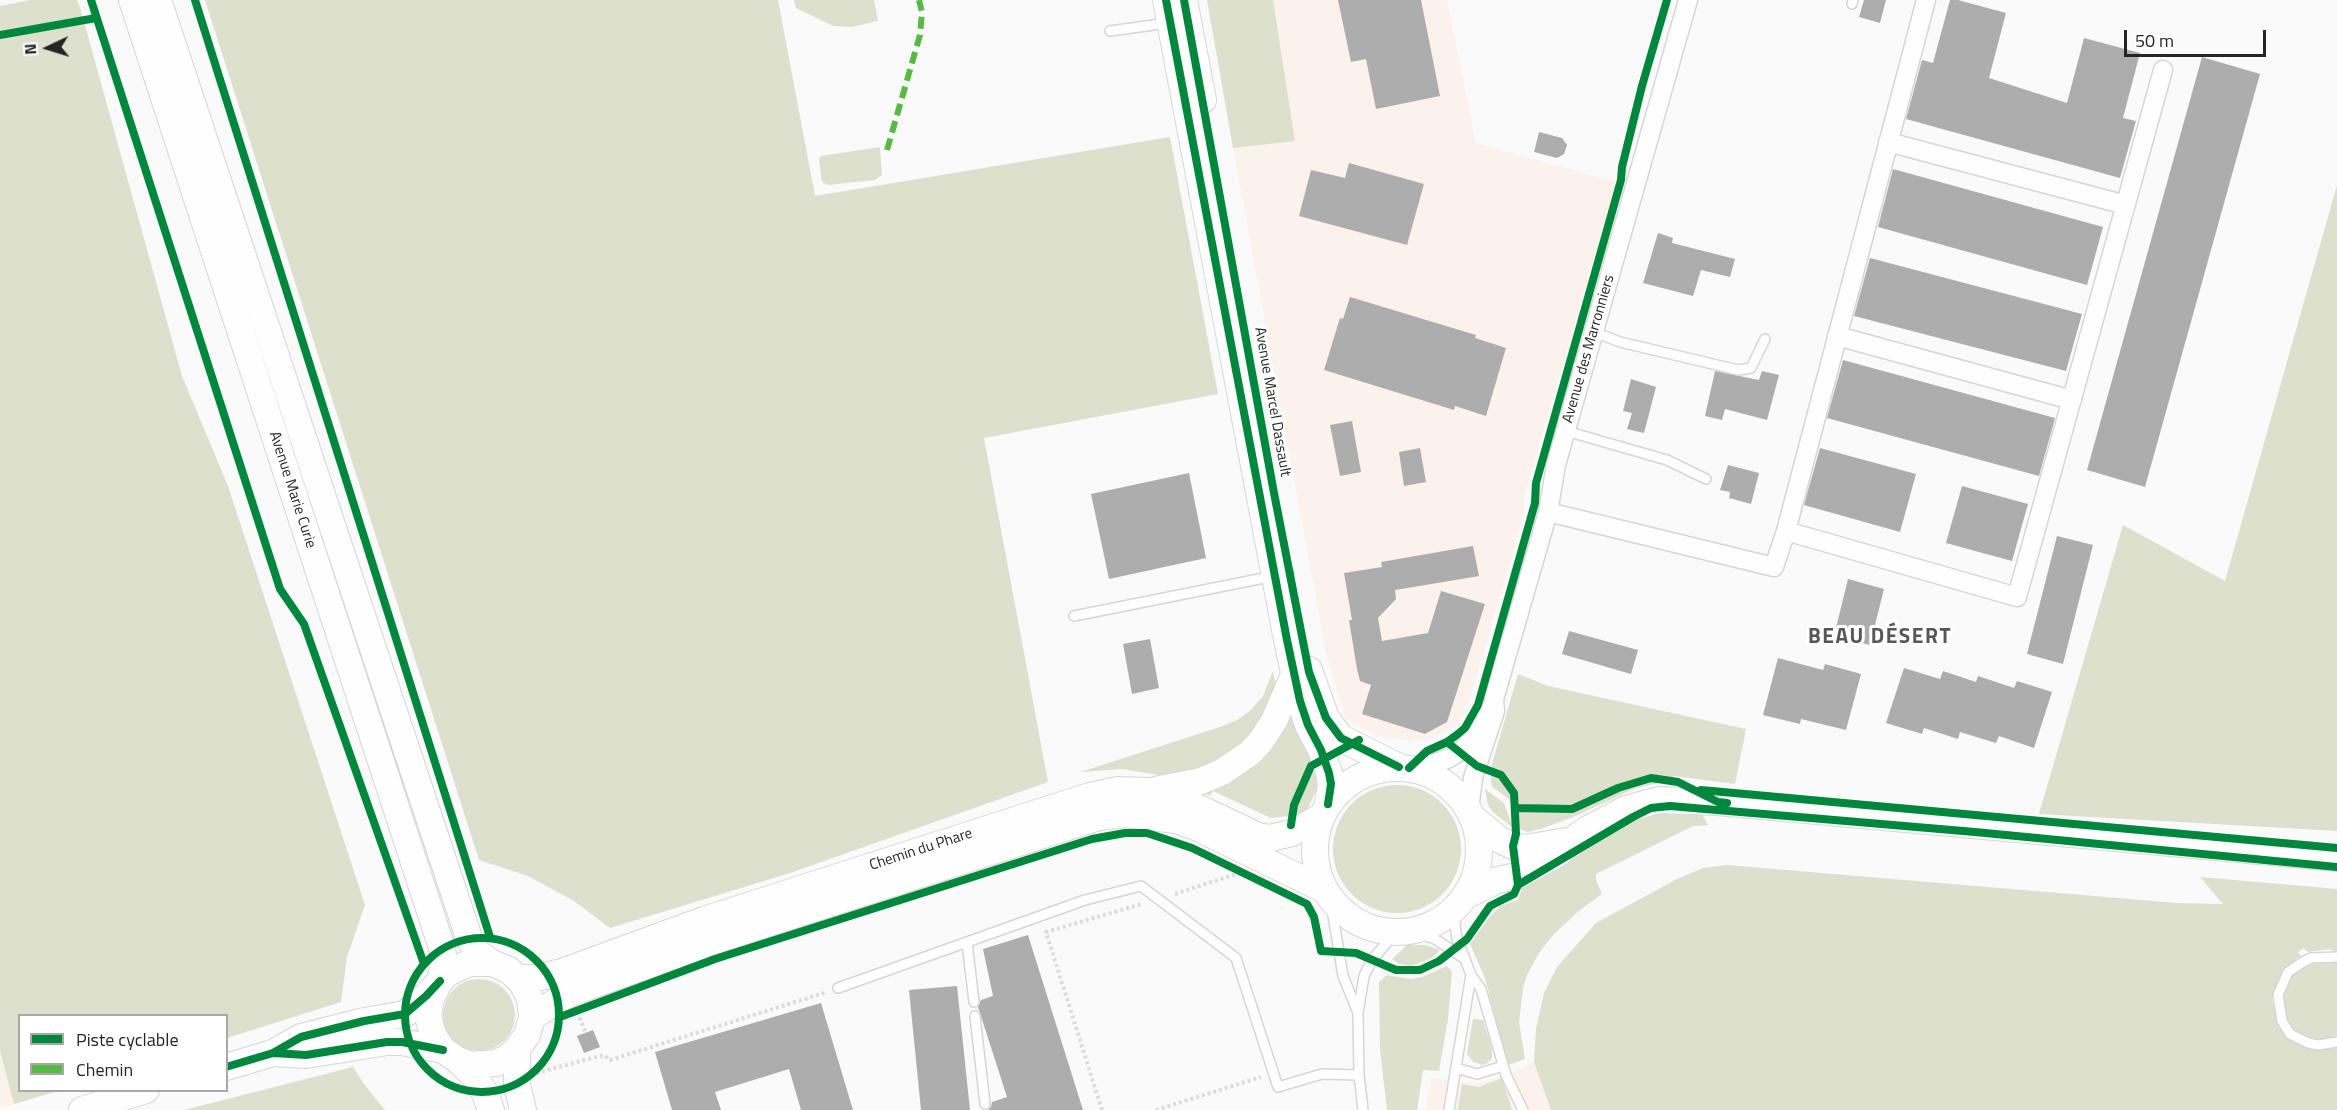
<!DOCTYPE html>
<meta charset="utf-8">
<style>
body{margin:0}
#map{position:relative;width:2337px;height:1110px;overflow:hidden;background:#fafafa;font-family:"Titillium Web",sans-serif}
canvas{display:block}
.legend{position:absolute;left:18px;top:1014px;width:210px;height:78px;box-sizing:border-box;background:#fff;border:2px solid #a8a8a8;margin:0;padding:8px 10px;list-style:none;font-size:18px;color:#252526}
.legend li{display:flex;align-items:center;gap:12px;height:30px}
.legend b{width:30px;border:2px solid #a8a8a8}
.north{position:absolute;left:18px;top:18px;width:60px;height:60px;-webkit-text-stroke:4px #fff;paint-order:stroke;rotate:266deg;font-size:16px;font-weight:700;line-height:24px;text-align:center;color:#252526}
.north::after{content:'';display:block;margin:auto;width:21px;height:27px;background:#252526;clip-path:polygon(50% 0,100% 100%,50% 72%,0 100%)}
.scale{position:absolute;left:2124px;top:30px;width:142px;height:27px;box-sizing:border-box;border:3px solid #252526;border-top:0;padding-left:8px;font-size:18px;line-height:21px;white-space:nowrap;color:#252526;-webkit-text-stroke:4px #fff;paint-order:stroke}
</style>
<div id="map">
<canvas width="2337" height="1110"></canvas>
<ul class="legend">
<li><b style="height:8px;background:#00873e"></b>Piste cyclable</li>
<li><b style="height:8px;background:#58b947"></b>Chemin</li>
</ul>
<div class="north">N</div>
<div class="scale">50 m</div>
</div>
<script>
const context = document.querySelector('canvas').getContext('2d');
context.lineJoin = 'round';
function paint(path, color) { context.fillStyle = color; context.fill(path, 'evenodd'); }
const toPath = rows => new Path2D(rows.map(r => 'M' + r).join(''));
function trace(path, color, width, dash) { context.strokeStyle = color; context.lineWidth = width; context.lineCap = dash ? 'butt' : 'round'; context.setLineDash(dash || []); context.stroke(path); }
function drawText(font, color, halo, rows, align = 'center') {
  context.font = font + ' "Titillium Web",sans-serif'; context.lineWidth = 6; context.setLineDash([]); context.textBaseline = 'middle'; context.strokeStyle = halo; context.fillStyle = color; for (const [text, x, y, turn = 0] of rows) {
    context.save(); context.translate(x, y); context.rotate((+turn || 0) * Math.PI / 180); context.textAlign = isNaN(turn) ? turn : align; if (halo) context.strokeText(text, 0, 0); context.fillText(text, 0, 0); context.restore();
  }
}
paint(toPath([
 [1273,0,1447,0,1476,143,1616,182,1525,493,1523,518,1467,709,1459,725,1430,739,1418,742,1378,737,1346,719,1326,653,1233,148,1295,140],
 [0,1051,14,1104,0,1108],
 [1534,1062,1551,1110,1426,1110,1431,1078,1477,1083,1506,1075]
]), '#fcf2ec');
paint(toPath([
 [30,0,77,0,80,7,182,376,228,486,365,905,347,957,341,1002,227,1038,226,1016,20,1016,20,1090,58,1091,14,1104,0,1051,0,6],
 [205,0,778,0,815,196,1170,137,1218,394,984,438,1048,782,790,873,610,928,574,901,528,876,479,860],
 [794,0,874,0,878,21,852,27,833,26,796,8],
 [1207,0,1273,0,1295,141,1233,148],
 [880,147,882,175,875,180,828,185,822,182,819,159,821,156],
 [2337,185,2337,831,2039,814,2123,525,2225,581],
 [1273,671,1279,701,1232,760,1177,778,1122,769,1080,772,1220,727,1237,720,1250,711,1263,696],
 [1518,674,1548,686,1746,729,1735,784,1674,776,1668,781,1636,788,1578,815,1541,829,1528,832,1519,829,1514,808,1509,799,1492,787,1490,771],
 [1290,717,1310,755,1316,771,1317,789,1307,810,1294,819,1289,816,1271,818,1213,791,1210,796,1195,789],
 '1333 849a64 64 0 1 1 128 0a64 64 0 1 1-128 0Z',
 [1485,789,1504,803,1513,828,1493,812,1488,805],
 [1699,809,1708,825,1693,826,1596,874,1596,880,1602,894,1580,910,1554,934,1539,953,1527,975,1523,988,1519,1023,1525,1059,1508,1065,1485,978,1470,944,1487,920,1500,906,1518,900,1524,881,1564,864,1630,821,1648,814],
 [1727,865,2177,903,2223,904,2200,877,2337,889,2337,952,2329,949,2308,952,2303,948,2298,953,2303,957,2297,958,2286,969,2272,999,2277,1022,2286,1036,2295,1043,2325,1049,2337,1046,2337,1110,1551,1110,1534,1062,1536,1029,1544,993,1557,967,1596,923,1677,879,1703,868],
 [1407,945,1425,945,1440,950,1432,958,1411,966,1399,964,1392,959],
 [2326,959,2337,960,2337,1038,2321,1041,2296,1034,2289,1027,2284,1020,2282,1000,2291,977,2298,970],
 [1447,966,1452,971,1448,1019,1439,1071,1423,1070,1417,1110,1387,1110,1380,1049,1379,982,1387,975,1410,979,1422,977],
 '443 1015a36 36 0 1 1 72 0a36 36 0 1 1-72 0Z',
 [1473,1019,1483,1020,1492,1049,1492,1058,1489,1062,1483,1065,1473,1062,1467,1054],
 [353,1067,364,1084,385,1110,184,1110],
 [1502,1078,1512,1110,1458,1110,1462,1084,1479,1087]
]), '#dce0cd');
paint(toPath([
 [1338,0,1421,0,1440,96,1376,109,1366,59,1351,62],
 [1864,0,1886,0,1880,23,1859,17],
 [1950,0,1958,0,2006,13,1989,78,2067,103,2084,38,2140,53,2123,118,2136,121,2120,178,1906,119,1922,60,1933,63],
 [2202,57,2260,74,2145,487,2087,470],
 [1539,132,1562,138,1567,145,1564,154,1557,158,1534,152],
 [1349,163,1424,184,1407,245,1299,216,1311,170,1345,178],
 [1893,169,2103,227,2087,285,1878,227],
 [1658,233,1673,238,1672,243,1735,259,1730,277,1701,270,1693,296,1643,283],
 [1870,258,2082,314,2066,371,1854,316],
 [1350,297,1476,335,1475,338,1506,348,1486,416,1455,406,1454,410,1324,370,1340,318,1343,319],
 [1843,360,2055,418,2039,476,1827,418],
 [1715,371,1759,380,1762,371,1779,375,1767,420,1725,409,1722,420,1705,416],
 [1631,379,1656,387,1644,433,1627,429,1632,413,1623,411],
 [1352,421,1361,472,1340,476,1330,425],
 [1420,448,1426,482,1404,486,1399,452],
 [1820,448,1916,474,1900,532,1804,505],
 [1728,465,1759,473,1751,504,1729,498,1730,492,1720,490],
 [1189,473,1206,558,1109,579,1091,494],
 [1962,486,2028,504,2012,561,1946,543],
 [2057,536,2093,545,2063,664,2027,654],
 [1473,546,1479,576,1395,590,1396,599,1378,618,1382,641,1428,633,1441,591,1485,604,1447,722,1425,734,1362,714,1371,685,1360,681,1357,669,1349,620,1352,620,1344,573,1382,567,1381,562],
 [1848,579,1884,589,1870,645,1834,636],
 [1569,631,1638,650,1631,674,1562,654],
 [1150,639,1159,688,1132,694,1123,644],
 [1778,658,1823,670,1825,664,1861,674,1846,730,1801,719,1800,724,1763,715],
 [1904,668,1940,679,1943,671,1976,682,1978,676,2014,688,2017,681,2052,692,2034,748,1999,736,1996,743,1960,732,1958,739,1924,728,1922,734,1886,723],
 [1028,935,1083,1110,988,1110,991,1107,992,1102,1007,1097,978,1007,981,1000,993,996,983,949],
 [957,986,970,1110,921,1110,909,990],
 [821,1003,853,1110,801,1110,789,1069,715,1092,721,1110,672,1110,655,1052],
 [593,1030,600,1047,584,1053,577,1036]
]), '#adadad');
const lane = toPath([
 [1852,4,1853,0],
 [1110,31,1168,23],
 [1594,332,1620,342,1738,370,1751,368,1765,339],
 [1566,431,1667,460,1706,479],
 [1074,616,1289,573],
 [1330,897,1343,976,1358,1013,1364,976,1372,960,1389,940,1402,932],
 [1413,931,1435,939,1465,959,1457,939,1455,925,1459,904],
 [967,942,974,1002],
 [2337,957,2311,958,2303,962,2288,972,2278,995,2282,1021,2290,1034,2308,1043,2318,1045,2337,1042],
 [1465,959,1471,975,1481,989,1506,1075,1523,1110],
 [838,988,1085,900,1141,886,1236,958,1278,1087,1322,1074,1359,1075],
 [1358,1013,1359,1075,1363,1110],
 [975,1016,985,1104],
 [1456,1068,1477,1074,1503,1066],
 [1449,1110,1471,975]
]);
const street = toPath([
 [1888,142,2126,205],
 [1837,336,2072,400],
 [1548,512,1774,567,1786,531,1926,0],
 [1786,531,2017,597,2163,70],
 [1418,770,1449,758,1464,749,1485,710],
 [1469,810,1473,778,1495,711,1494,699,1548,512,1556,465,1688,0]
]);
const secondary = toPath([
 [132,0,442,948,444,963,440,981,431,998,428,1016,433,1035,443,1050,458,1060,470,1065,496,1063,507,1058,517,1049,527,1035,532,1017,530,999,522,983,509,970,492,963,469,963,448,973,440,981,426,996,405,1014,364,1021,301,1037,273,1053,226,1067],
 [158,0,469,938,477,952,492,963],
 [1166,0,1287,640,1300,701,1308,725,1321,750,1329,773,1331,784,1328,804],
 [1184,0,1203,100],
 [1309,670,1326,718,1341,738,1399,767],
 '1315 850a82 82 0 1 1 164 0a82 82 0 1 1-164 0Z',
 [1155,790,1201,781,1222,772,1250,753,1261,741,1274,721,1294,675],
 [1472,817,1500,840,1513,846,1526,848,1566,841],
 [1465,896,1497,880,1517,876,1537,865,1559,853,1572,840,1588,829,1626,809,1659,800,1718,802,2337,858],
 [517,978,536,978,562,972,704,920,1090,796,1118,790,1146,791,1178,798,1258,836,1270,838,1292,833,1322,816],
 [532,1017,568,994,720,939,1099,817,1126,814,1175,820,1196,827,1325,890],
 [517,1049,517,1085,523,1110],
 [273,1053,306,1055,387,1042,402,1042,443,1050],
 [458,1060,475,1077,485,1093,491,1110],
 [82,1110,146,1090]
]);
trace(lane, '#d6d6d6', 12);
trace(street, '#d6d6d6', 21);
trace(secondary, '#d6d6d6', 28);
trace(toPath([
 [1294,806,1307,775],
 [1175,894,1239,873],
 [577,1012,586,1033],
 [536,1073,604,1055,610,1060,827,992],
 [1102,1110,1046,932,1142,904],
 [1156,1110,1261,1077]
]), '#dcdcdd', 4, [3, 3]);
trace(lane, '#fefefe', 9);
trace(street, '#fefefe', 18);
trace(secondary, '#fefefe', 26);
trace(toPath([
 [887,150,920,35,922,12,919,0]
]), '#58b947', 6, [12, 6]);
trace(toPath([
 [91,0,280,589,304,624,424,964],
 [195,0,490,937],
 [1166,0,1287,640,1300,701,1308,725,1321,750,1329,773,1331,784,1328,804],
 [1184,0,1274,493,1309,672,1326,718,1341,738,1399,767],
 [0,35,96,18],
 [1409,768,1427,751,1447,742,1458,734,1465,728,1478,705,1535,503,1536,483,1621,180,1622,167,1642,86,1667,0],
 [1701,790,2337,848],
 [1515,808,1572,809,1618,788,1651,778,1678,782,1718,802,1727,803],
 [1291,825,1294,805,1311,766,1359,740],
 [1518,885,1633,817,1651,808,1670,806,1975,832,2337,867],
 '405 1015a77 77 0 1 1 154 0a77 77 0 1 1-154 0Z',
 [560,1017,715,959,1092,839,1125,833,1147,833,1192,848,1307,904,1314,917,1321,951,1356,953,1396,970,1420,970,1439,961,1467,939,1490,906,1514,894,1518,885,1513,846,1516,834,1514,793,1501,775,1477,766,1447,742],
 [273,1053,306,1055,387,1042,402,1042,443,1050],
 [226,1067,273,1053,301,1037,364,1021,405,1014,426,996,440,981]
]), '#00873e', 8);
drawText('15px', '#252526', '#fff', [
 ["Avenue des Marronniers",1589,349,-74],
 ["Avenue Marcel Dassault",1272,402,80],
 ["Avenue Marie Curie",292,490,72],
 ["Chemin du Phare",921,850,-18]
]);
context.letterSpacing = '1.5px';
drawText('bold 21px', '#575759', '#fff', [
 ["BEAU DÉSERT",1880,638]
]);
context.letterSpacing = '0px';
</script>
